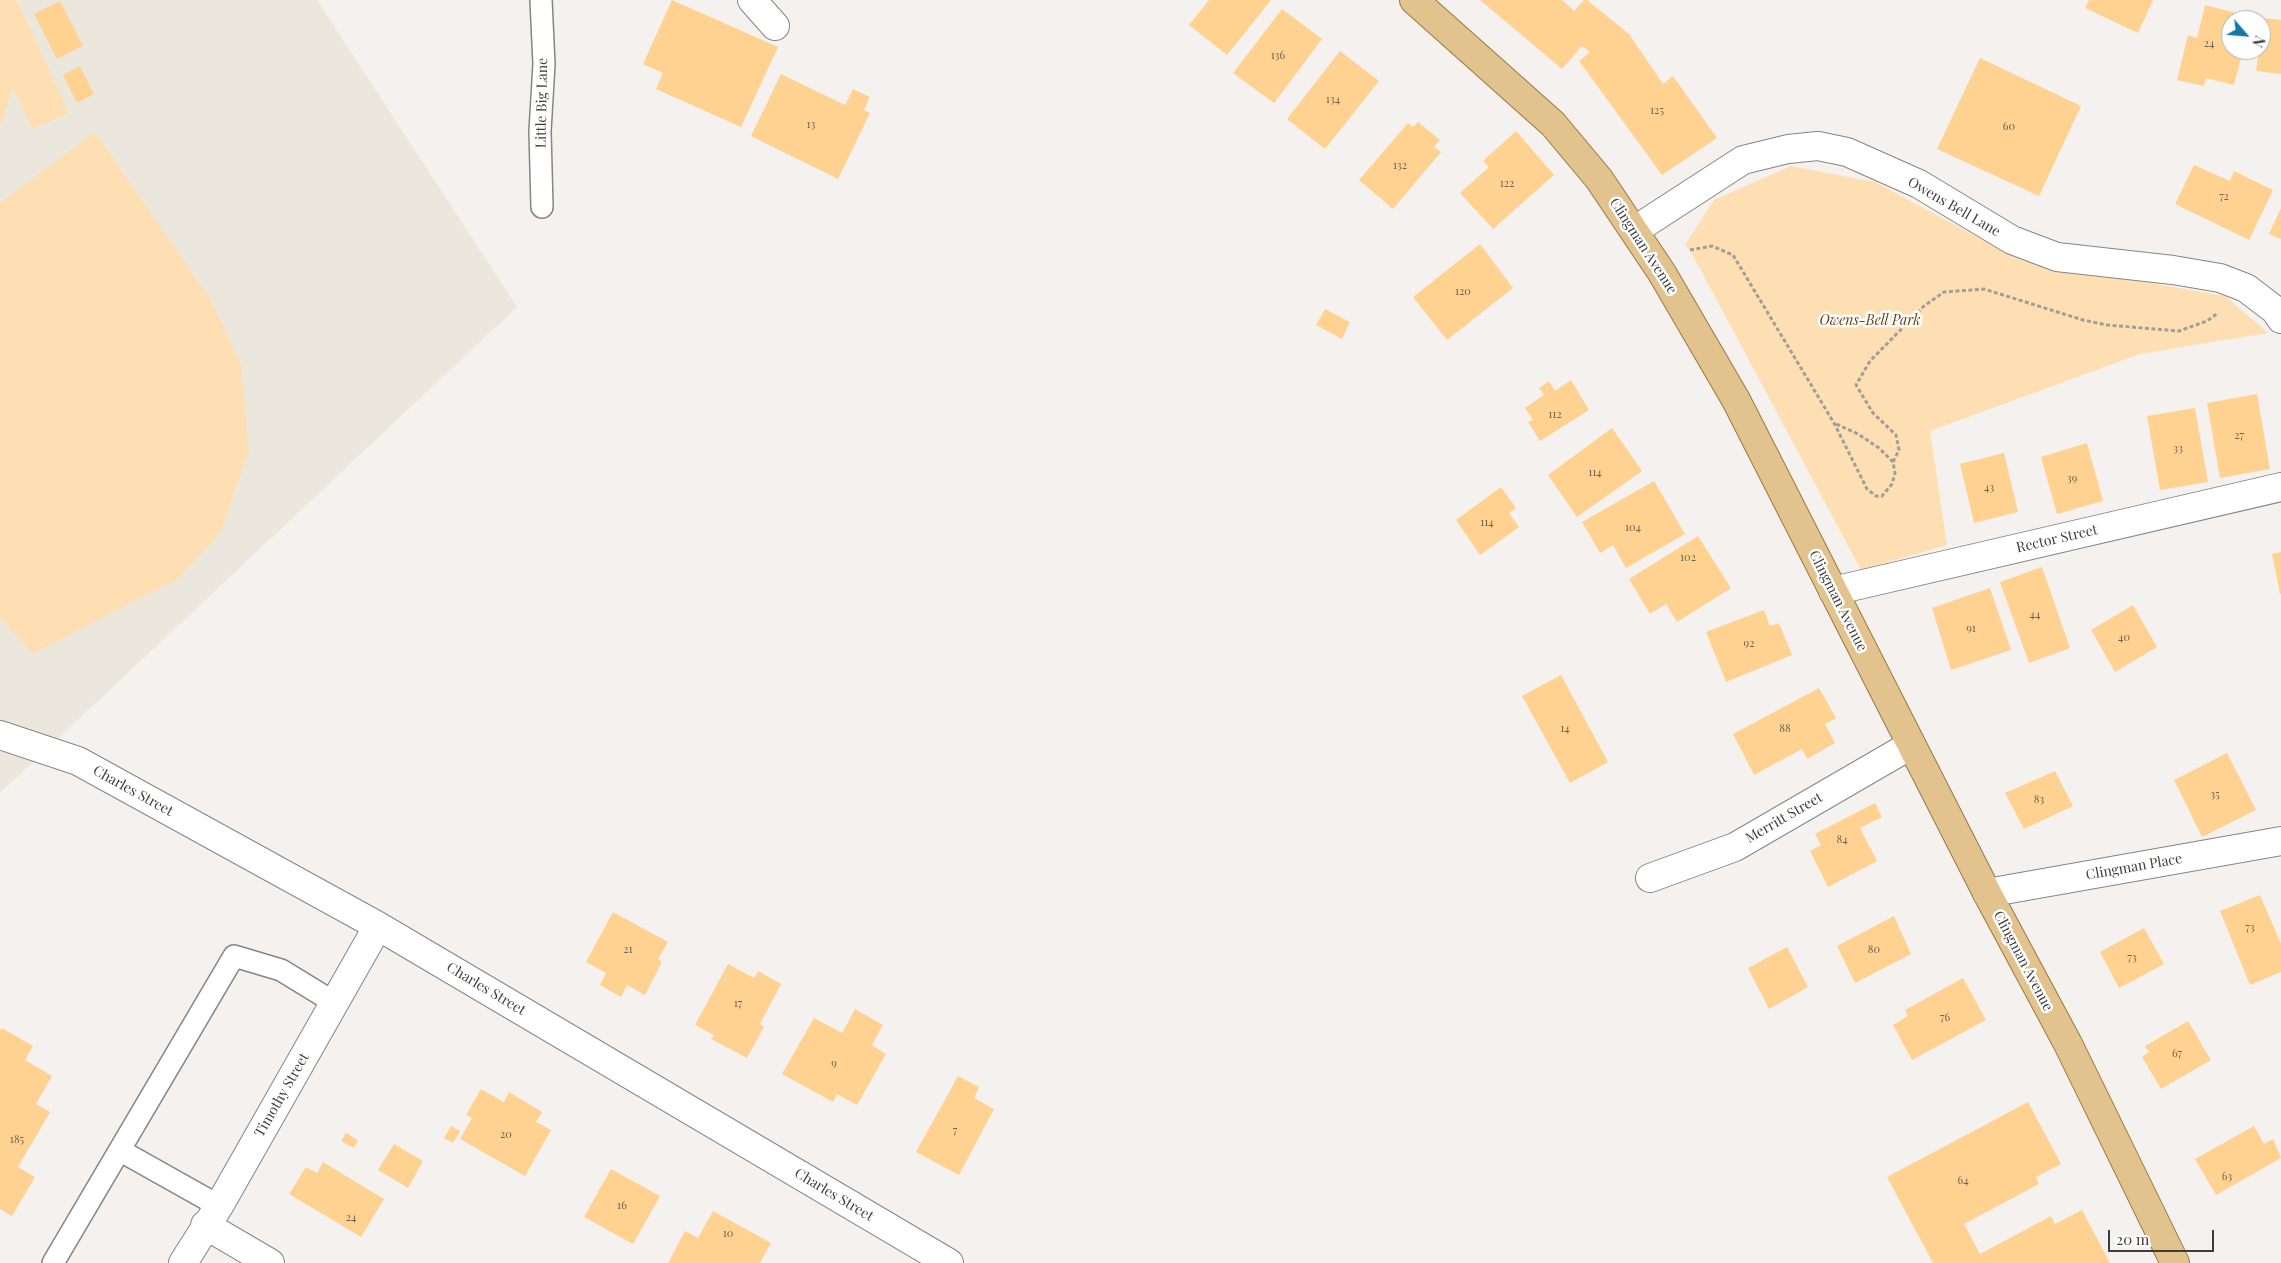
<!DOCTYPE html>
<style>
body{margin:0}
#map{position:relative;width:2281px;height:1263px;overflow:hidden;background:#f4f1ee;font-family:"Playfair Display",serif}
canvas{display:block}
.north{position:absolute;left:2221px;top:10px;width:50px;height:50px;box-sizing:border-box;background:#fff;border:1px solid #b1b1b1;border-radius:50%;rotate:117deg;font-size:14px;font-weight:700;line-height:20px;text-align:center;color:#3d3d3b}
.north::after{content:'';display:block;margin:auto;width:18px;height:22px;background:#147aa5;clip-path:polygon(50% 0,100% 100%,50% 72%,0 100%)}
.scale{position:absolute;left:2108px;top:1230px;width:106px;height:22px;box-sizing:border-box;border:2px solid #3d3d3b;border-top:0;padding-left:6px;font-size:15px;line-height:18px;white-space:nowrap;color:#3d3d3b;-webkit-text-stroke:4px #fff;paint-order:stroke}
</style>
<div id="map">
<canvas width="2281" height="1263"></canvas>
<div class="north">N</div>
<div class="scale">20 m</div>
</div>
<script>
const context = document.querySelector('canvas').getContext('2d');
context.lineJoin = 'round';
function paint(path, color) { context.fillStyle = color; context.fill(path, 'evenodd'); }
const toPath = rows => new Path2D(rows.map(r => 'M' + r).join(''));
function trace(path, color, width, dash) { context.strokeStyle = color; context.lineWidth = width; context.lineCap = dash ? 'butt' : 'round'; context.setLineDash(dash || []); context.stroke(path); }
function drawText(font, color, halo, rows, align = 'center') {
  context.font = font + ' "Playfair Display",serif'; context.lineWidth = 5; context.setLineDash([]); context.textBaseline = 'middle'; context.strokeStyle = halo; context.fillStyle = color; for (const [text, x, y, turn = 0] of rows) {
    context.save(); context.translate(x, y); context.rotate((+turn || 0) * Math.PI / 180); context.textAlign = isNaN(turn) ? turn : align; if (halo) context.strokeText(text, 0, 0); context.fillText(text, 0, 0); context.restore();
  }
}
paint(toPath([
 [0,0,317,0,517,307,0,793]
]), '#ece7dd');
paint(toPath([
 [0,0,17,0,69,113,32,129,13,88,0,127],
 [95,132,213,303,241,365,249,451,220,533,176,580,32,654,0,617,0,203],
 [1791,166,1875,182,2020,260,2225,296,2268,333,2140,354,1930,431,1947,545,1861,570,1690,250,1685,245,1714,200]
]), '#fedfb3');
paint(toPath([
 [672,0,778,47,741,127,656,89,663,73,643,64],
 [1209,0,1271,0,1227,55,1189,25],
 [1480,0,1562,0,1574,11,1584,0,1587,0,1629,34,1663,84,1673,76,1717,138,1662,175,1579,61,1590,52,1582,46,1562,69],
 [2089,0,2153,0,2138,33,2085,8],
 [60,1,83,46,57,59,34,14],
 [2205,5,2252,17,2251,20,2231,20,2231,50,2243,50,2234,85,2206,78,2204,86,2177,80,2188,35,2197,38],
 [1282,9,1322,39,1274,103,1233,73],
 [2263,18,2281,20,2281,74,2256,71,2259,50,2261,50],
 [1340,51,1379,81,1325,149,1287,119],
 [1980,58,2081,106,2039,196,1937,149],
 [80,66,94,94,77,103,63,75],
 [781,74,845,105,853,89,870,97,864,110,870,113,838,179,751,136],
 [1418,122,1440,140,1434,147,1441,152,1393,209,1359,180,1408,123,1413,127],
 [1516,131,1554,175,1493,229,1460,193,1489,167,1483,161],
 [2194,165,2230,181,2234,171,2273,190,2249,240,2175,204],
 [2281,208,2281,239,2269,234],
 [1480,244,1513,288,1447,340,1413,297],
 [1325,309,1350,322,1342,339,1316,325],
 [1571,380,1589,410,1540,441,1528,422,1533,420,1525,408,1544,395,1539,388,1549,381,1555,391],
 [2257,394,2270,469,2220,478,2207,403],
 [2195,408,2208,482,2160,490,2147,416],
 [1612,428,1642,471,1577,517,1548,475],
 [2087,443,2103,501,2057,514,2041,457],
 [2004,453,2018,512,1974,523,1960,464],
 [1654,481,1685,534,1626,568,1613,545,1600,553,1582,522],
 [1501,487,1516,508,1509,513,1519,527,1480,555,1456,520],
 [1698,536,1731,588,1677,622,1666,604,1650,614,1629,579],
 [2281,552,2281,594,2280,594,2272,554],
 [2042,567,2070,648,2029,663,2000,582],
 [1990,588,2011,650,1951,670,1932,608],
 [2133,605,2157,647,2115,672,2091,630],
 [1764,610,1770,626,1779,623,1792,655,1726,682,1706,632],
 [1561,675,1608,762,1570,783,1522,696],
 [1819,688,1836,718,1825,724,1835,743,1807,759,1802,749,1754,775,1733,734],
 [2227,753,2256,810,2202,837,2174,780],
 [2055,771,2073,806,2024,829,2005,793],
 [1875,803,1882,817,1860,828,1877,861,1828,887,1810,851,1821,845,1815,834],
 [2260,895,2281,944,2281,972,2250,985,2220,911],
 [613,912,668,942,658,959,662,962,645,995,627,985,621,997,600,985,606,973,586,962],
 [1894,916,1911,954,1855,983,1837,946],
 [2144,928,2164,964,2119,988,2100,952],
 [1787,947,1808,987,1769,1009,1748,968],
 [728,964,754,978,758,971,781,984,760,1024,764,1027,747,1058,711,1039,714,1035,695,1025],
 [1963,978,1986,1020,1912,1060,1893,1025,1908,1016,1905,1010],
 [855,1009,883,1025,872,1045,886,1054,857,1105,837,1094,833,1102,782,1074,814,1018,842,1033],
 [2188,1021,2211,1060,2161,1089,2142,1057,2149,1052,2145,1046],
 [2,1028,33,1046,25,1060,52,1076,36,1104,50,1112,18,1167,35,1177,12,1216,0,1209,0,1031],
 [958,1076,979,1087,974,1098,994,1109,959,1175,916,1152],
 [481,1089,504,1102,509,1092,542,1112,536,1122,551,1130,525,1176,460,1139,472,1118,466,1115],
 [2028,1102,2061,1164,2036,1177,2039,1184,1964,1224,1980,1254,2051,1216,2055,1224,2082,1210,2110,1263,1933,1263,1887,1177],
 [451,1126,460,1131,453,1143,444,1138],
 [2254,1126,2264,1144,2273,1139,2281,1158,2216,1195,2195,1159],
 [346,1133,358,1140,354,1148,341,1141],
 [394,1144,423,1161,408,1188,378,1170],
 [323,1162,384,1199,361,1237,289,1194,306,1167,317,1173],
 [611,1169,660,1196,633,1244,584,1217],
 [713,1211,771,1243,760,1263,668,1263,685,1231,698,1238]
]), '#ffd292');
const lane = toPath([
 [541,0,544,64,540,131,542,207],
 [121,1151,219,1206],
 [53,1263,234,956,281,970,335,1003]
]);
const street = toPath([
 [752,0,775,26],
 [1635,230,1743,160,1788,149,1818,146,1847,152,1919,184,2012,240,2057,257,2173,270,2220,278,2246,288,2275,310,2281,319],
 [1833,591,2281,487],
 [0,735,78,761,378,926,949,1263],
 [1650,878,1735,847,1911,745],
 [1987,893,2281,841],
 [205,1225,270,1263],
 [183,1263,219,1206,378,926]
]);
const primary = toPath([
 [1414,0,1553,124,1599,179,1662,273,1736,400,1987,893,2068,1044,2175,1263]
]);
trace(lane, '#878582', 24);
trace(street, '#878582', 30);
trace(primary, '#9c793f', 30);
trace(toPath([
 [1690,250,1712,246,1733,255,1834,423,1867,489,1876,496,1882,496,1892,484,1895,473,1893,462,1879,448,1858,434,1834,423],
 [1893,462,1899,450,1896,435,1873,413,1856,385,1870,361,1924,306,1944,292,1984,289,2083,320,2107,325,2179,331,2207,321,2218,313]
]), '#a09e9b', 3, [4, 2.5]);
trace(lane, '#fff', 21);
trace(street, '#fff', 28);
trace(primary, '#e2c28d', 28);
drawText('11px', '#6e6251', null, [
 ["24",2209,44],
 ["136",1278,56],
 ["134",1333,100],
 ["125",1657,111],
 ["13",811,125],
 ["60",2009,127],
 ["132",1400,166],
 ["122",1507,184],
 ["72",2224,197],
 ["120",1463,292],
 ["112",1555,415],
 ["27",2239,436],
 ["33",2178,449],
 ["114",1595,473],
 ["39",2072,479],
 ["43",1989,488],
 ["114",1487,523],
 ["104",1633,528],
 ["102",1688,558],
 ["44",2035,615],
 ["91",1971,629],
 ["40",2124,638],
 ["92",1749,644],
 ["14",1565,729],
 ["88",1785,729],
 ["35",2215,795],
 ["83",2039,800],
 ["84",1842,840],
 ["73",2250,928],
 ["21",628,950],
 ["80",1874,950],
 ["73",2132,958],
 ["17",738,1004],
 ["76",1945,1018],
 ["67",2177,1054],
 ["9",834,1064],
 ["7",955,1131],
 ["20",506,1135],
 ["185",17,1140],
 ["63",2227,1177],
 ["64",1963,1181],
 ["16",622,1206],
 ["24",351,1218],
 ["10",728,1234]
]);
drawText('14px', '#3d3d3b', '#fff', [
 ["Little Big Lane",542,103,-89],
 ["Owens Bell Lane",1954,207,30],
 ["Clingman Avenue",1643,246,57],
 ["Rector Street",2057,539,-13],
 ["Clingman Avenue",1838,601,63],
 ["Charles Street",133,791,29],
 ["Merritt Street",1784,818,-30],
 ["Clingman Place",2134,867,-10],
 ["Clingman Avenue",2023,961,62],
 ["Charles Street",486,989,31],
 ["Timothy Street",282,1095,-60],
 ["Charles Street",834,1195,31]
]);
drawText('italic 14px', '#634514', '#fff', [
 ["Owens-Bell Park",1870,321]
]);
</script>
